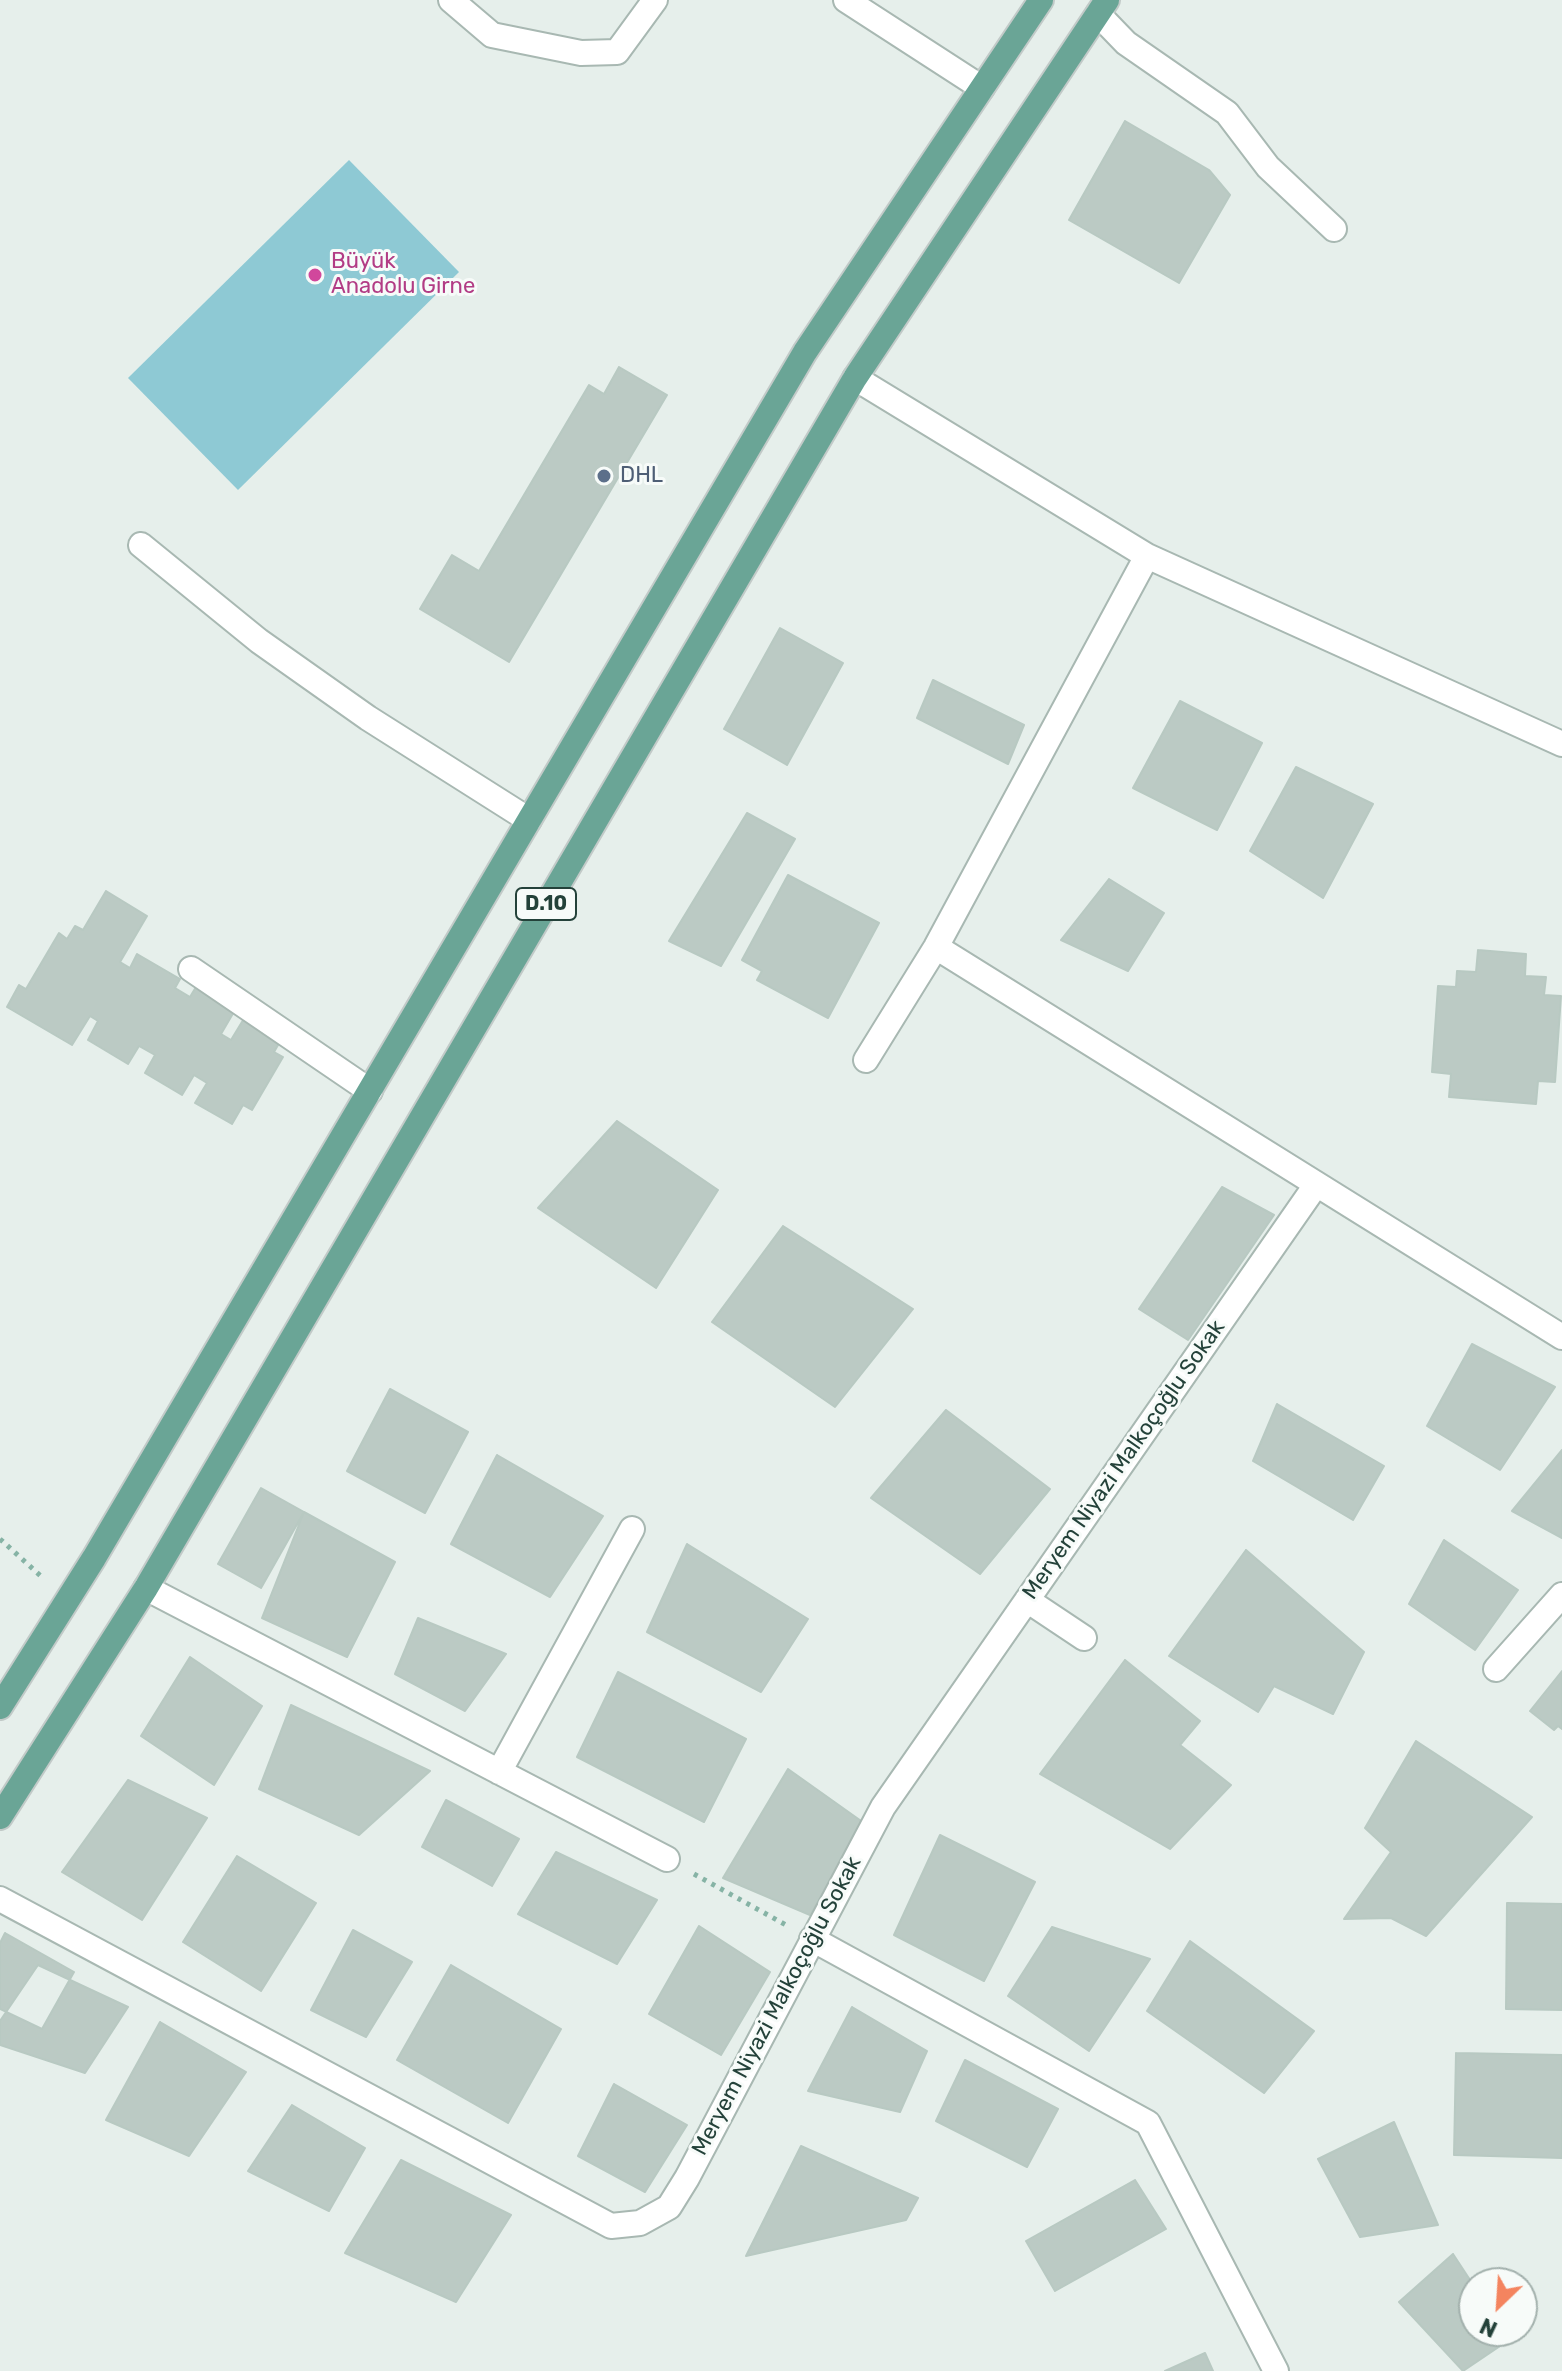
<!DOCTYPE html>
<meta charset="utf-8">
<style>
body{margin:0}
#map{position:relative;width:1562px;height:2371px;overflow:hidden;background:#e6efeb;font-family:Rubik,sans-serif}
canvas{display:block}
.north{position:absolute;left:1458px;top:2267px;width:80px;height:80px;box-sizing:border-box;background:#f7fbf9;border:2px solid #a3b1ad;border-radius:50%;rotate:205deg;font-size:22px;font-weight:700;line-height:32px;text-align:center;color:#24423a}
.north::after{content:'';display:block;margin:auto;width:28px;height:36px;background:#f4845f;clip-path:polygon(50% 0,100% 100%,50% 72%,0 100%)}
</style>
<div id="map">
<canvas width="1562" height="2371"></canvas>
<div class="north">N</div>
</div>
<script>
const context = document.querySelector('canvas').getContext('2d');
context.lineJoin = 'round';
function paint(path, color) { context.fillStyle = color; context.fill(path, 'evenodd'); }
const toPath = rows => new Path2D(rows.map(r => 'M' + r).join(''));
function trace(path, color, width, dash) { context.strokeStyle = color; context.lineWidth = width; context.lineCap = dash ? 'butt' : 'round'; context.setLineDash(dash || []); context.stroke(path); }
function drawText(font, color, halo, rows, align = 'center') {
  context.font = font + ' Rubik,sans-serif'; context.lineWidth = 6; context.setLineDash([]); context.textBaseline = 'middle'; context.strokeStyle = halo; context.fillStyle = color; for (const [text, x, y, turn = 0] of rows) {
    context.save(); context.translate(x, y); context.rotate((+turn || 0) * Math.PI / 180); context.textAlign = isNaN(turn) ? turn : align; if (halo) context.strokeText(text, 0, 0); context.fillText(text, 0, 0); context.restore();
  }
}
paint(toPath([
 [349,160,459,272,238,490,128,378]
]), '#8ec9d4');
const building = toPath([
 [1125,121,1209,170,1230,195,1179,283,1069,220,1125,121],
 [619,367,667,395,509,662,420,609,452,555,479,571,589,385,604,394,619,367],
 [780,628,843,663,787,765,724,729,780,628],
 [933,680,1024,725,1008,764,917,718,933,680],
 [1180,701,1262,743,1217,830,1133,788,1180,701],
 [1296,767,1373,804,1323,898,1250,851,1296,767],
 [747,813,795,839,721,966,669,941,747,813],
 [788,875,879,923,828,1018,757,980,762,971,742,960,788,875],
 [1109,879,1164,913,1128,971,1061,940,1109,879],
 [106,891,147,916,120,962,130,968,137,954,180,979,175,988,190,997,196,987,235,1010,221,1034,231,1040,245,1017,282,1038,274,1052,283,1057,252,1110,243,1105,232,1124,195,1103,207,1083,194,1075,182,1095,145,1073,155,1055,139,1046,128,1064,88,1040,98,1021,90,1016,72,1045,7,1007,19,985,26,989,59,933,67,939,75,926,83,930,106,891],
 [1478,950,1526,954,1525,976,1546,977,1544,995,1561,996,1555,1082,1538,1081,1536,1104,1449,1097,1451,1074,1432,1072,1438,986,1456,987,1457,971,1476,972,1478,950],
 [617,1121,718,1190,656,1288,538,1208,617,1121],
 [1222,1187,1274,1215,1188,1340,1139,1309,1222,1187],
 [783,1226,913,1309,835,1407,712,1322,783,1226],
 [1472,1344,1555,1387,1500,1470,1427,1426,1472,1344],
 [390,1389,468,1432,425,1513,347,1471,390,1389],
 [1277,1404,1384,1466,1353,1520,1253,1461,1277,1404],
 [946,1410,1050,1489,980,1574,871,1498,946,1410],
 [1562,1450,1562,1538,1512,1511,1562,1450],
 [497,1455,603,1516,550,1597,451,1544,497,1455],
 [261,1488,304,1512,261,1588,218,1564,261,1488],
 [304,1512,395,1562,347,1657,262,1618,304,1512],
 [1444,1540,1518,1590,1475,1650,1409,1604,1444,1540],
 [687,1544,808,1619,761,1692,647,1632,687,1544],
 [1246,1550,1364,1652,1333,1714,1274,1686,1258,1712,1169,1656,1246,1550],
 [418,1618,506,1654,465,1711,395,1674,418,1618],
 [190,1657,262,1706,214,1785,141,1736,190,1657],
 [1125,1660,1200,1721,1180,1745,1231,1785,1170,1849,1040,1774,1125,1660],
 [1562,1671,1562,1729,1558,1726,1554,1730,1530,1711,1562,1671],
 [618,1672,746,1739,704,1822,577,1757,618,1672],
 [291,1705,430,1771,359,1835,259,1789,291,1705],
 [1416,1741,1532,1817,1426,1936,1391,1918,1344,1919,1391,1852,1365,1828,1416,1741],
 [788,1769,864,1823,810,1915,723,1878,788,1769],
 [128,1780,207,1818,142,1920,62,1872,128,1780],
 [446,1800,519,1839,492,1886,422,1847,446,1800],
 [940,1835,1035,1882,984,1981,894,1935,940,1835],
 [556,1852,657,1900,617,1964,518,1914,556,1852],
 [237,1856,316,1903,261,1991,183,1942,237,1856],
 [1507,1903,1562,1904,1562,2010,1506,2009,1507,1903],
 [699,1926,770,1972,721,2055,649,2014,699,1926],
 [1052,1927,1150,1959,1089,2051,1008,1996,1052,1927],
 [353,1930,412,1962,366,2037,311,2010,353,1930],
 [5,1933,74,1972,42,2029,0,2009,0,1943,5,1933],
 [1190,1941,1314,2031,1264,2093,1147,2011,1190,1941],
 [38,1965,128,2007,85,2073,0,2045,0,2021,38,1965],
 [451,1965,561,2029,508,2123,397,2060,451,1965],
 [852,2007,927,2051,900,2112,808,2091,852,2007],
 [160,2022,246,2072,189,2156,106,2120,160,2022],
 [1456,2053,1562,2055,1562,2158,1454,2155,1456,2053],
 [965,2060,1058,2109,1027,2167,936,2121,965,2060],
 [614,2084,687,2125,645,2192,578,2156,614,2084],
 [292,2105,365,2148,329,2211,248,2171,292,2105],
 [1394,2122,1438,2225,1360,2237,1318,2159,1394,2122],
 [801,2146,918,2198,906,2220,746,2256,801,2146],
 [401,2160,511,2215,456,2302,345,2253,401,2160],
 [1135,2180,1166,2229,1055,2291,1026,2241,1135,2180],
 [1453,2254,1474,2286,1474,2331,1503,2331,1509,2340,1463,2371,1399,2302,1453,2254],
 [1205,2353,1213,2371,1165,2371,1205,2353]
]);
paint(building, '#bbcac4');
trace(building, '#b8c9c2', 2);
const minor = toPath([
 [451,0,492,35,581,53,617,52,655,0],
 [846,0,982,88],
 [1098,14,1126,43,1227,113,1268,167,1334,229],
 [855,378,1147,556,1562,744],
 [141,545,259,641,368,718,529,820],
 [936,947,1562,1337],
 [191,969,370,1091],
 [866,1060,936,947,1147,556],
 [146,1588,667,1859],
 [1027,1600,1084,1638],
 [1496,1669,1562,1595],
 [499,1772,632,1529],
 [0,1899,611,2226,640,2223,669,2207,687,2178,883,1807,1316,1185],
 [812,1939,1148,2123,1276,2371]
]);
const major = toPath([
 [0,1707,94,1558,805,352,1041,0],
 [0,1817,146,1588,855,378,1107,0]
]);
trace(minor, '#a8b8b2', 28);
trace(major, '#c2cac8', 28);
trace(toPath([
 [0,1539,43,1578],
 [694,1874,786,1925]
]), '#86b3a5', 5, [4, 6]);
trace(minor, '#fff', 24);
trace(major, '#6aa596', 24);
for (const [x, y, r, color] of [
 [315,275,8,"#d1479c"],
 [604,476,8,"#5c6f8a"]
]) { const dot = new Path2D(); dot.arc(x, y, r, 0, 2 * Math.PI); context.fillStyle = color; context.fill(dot); trace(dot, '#f7fbf9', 3); }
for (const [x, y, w] of [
 [546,904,60]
]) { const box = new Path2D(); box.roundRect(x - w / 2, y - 16, w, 32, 6); context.fillStyle = '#f7fbf9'; context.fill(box); trace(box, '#24423a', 2); }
drawText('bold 20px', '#24423a', null, [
 ["D.10",546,904]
]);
drawText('22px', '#b23c85', '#f7fbf9', [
 ["Büyük",331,262],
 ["Anadolu Girne",331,287]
], 'left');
drawText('22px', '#4e5e75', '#f7fbf9', [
 ["DHL",620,476]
], 'left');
drawText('22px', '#24423a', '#f7fbf9', [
 ["Meryem Niyazi Malkoçoğlu Sokak",1124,1460,-55],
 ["Meryem Niyazi Malkoçoğlu Sokak",777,2006,-62]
]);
</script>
